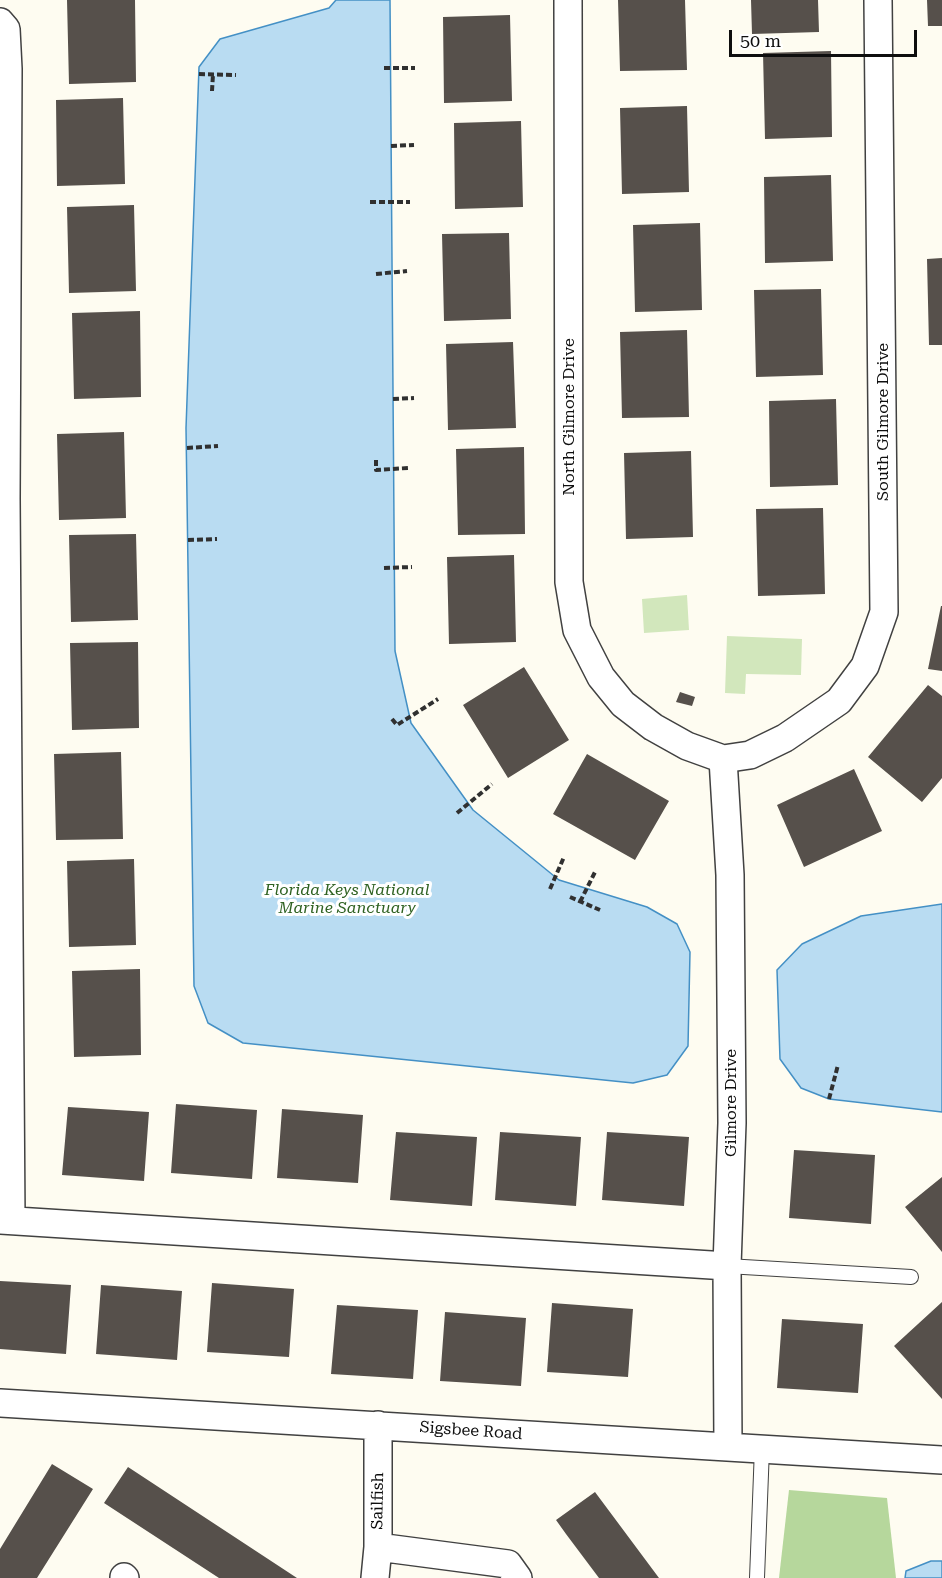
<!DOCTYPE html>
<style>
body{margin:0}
#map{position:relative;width:942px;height:1578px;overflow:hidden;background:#fefcf1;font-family:"Roboto Serif",serif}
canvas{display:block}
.scale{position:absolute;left:729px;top:30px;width:188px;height:27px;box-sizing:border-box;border:3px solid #0e0e0e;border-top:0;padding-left:8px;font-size:18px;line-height:21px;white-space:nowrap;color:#0e0e0e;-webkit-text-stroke:4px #fff;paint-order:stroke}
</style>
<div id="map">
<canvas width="942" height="1578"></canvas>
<div class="scale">50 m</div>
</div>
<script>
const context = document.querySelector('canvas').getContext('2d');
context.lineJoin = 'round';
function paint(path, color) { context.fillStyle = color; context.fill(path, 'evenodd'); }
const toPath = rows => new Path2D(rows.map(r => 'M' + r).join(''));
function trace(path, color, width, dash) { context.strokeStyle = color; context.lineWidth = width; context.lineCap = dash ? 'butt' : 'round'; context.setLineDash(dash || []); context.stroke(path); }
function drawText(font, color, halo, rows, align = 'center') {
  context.font = font + ' "Roboto Serif",serif'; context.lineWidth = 6; context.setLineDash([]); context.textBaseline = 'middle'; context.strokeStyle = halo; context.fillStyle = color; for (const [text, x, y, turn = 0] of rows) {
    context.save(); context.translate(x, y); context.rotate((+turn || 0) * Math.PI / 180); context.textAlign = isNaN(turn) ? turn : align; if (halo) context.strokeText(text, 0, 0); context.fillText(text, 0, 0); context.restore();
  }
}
paint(toPath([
 [687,595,689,630,644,633,642,599],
 [727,636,802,639,801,675,746,674,745,694,725,693]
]), '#d2e7bc');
paint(toPath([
 [789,1490,887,1498,896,1578,779,1578]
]), '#b6d79c');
const water = toPath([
 [336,0,390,0,395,651,411,723,473,810,559,880,647,907,677,924,690,952,688,1046,667,1075,633,1083,243,1043,208,1023,194,986,186,428,199,67,220,39,329,8,336,0],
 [942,904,942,1112,829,1099,801,1088,780,1059,777,970,802,944,861,916,942,904],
 [931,1561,942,1561,942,1578,905,1578,906,1571,931,1561]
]);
paint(water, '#b9dcf2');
trace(water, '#4490c5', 1.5);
paint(toPath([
 [67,0,135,0,136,82,69,84],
 [618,0,685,0,687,70,620,71],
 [751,0,818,0,819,32,752,34],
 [927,0,942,0,942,26,928,26],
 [510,15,512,101,444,103,443,17],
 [831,51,832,137,765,139,763,53],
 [123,98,125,184,57,186,56,100],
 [687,106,689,192,622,194,620,108],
 [521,121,523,207,455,209,454,123],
 [831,175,833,261,765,263,764,177],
 [134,205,136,291,69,293,67,207],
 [700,223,702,310,635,312,633,225],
 [509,233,511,319,444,321,442,234],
 [942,258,942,345,929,345,927,259],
 [821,289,823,375,756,377,754,290],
 [140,311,141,397,74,399,72,313],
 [687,330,689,417,622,418,620,332],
 [513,342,516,428,448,430,446,344],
 [836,399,838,485,770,487,769,401],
 [124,432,126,518,59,520,57,434],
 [524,447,525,534,458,535,456,449],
 [691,451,693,537,626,539,624,453],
 [823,508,825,594,758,596,756,509],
 [136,534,138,620,71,622,69,535],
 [514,555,516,642,449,644,447,557],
 [941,606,942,606,942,671,928,669],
 [138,642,139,728,72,730,70,643],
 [524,667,569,740,508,778,463,705],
 [928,685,942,696,942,778,922,802,868,757],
 [680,692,695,697,692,706,676,702],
 [121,752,123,839,56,840,54,754],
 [587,754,669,801,635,860,553,814],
 [854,769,882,831,804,867,777,805],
 [134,859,136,945,69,947,67,861],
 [140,969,141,1055,74,1057,72,971],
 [176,1104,257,1110,252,1179,171,1173],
 [68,1107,149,1112,144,1181,62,1175],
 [282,1109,363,1115,358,1183,277,1178],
 [396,1132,477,1137,472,1206,390,1200],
 [500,1132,581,1137,576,1206,495,1200],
 [607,1132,689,1137,684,1206,602,1200],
 [794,1150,875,1155,871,1224,789,1218],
 [942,1177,942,1252,905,1207],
 [0,1281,71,1285,66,1354,0,1349],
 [212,1283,294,1289,289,1357,207,1352],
 [101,1285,182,1291,177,1360,96,1354],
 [942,1302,942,1399,894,1346],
 [552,1303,633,1309,628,1377,547,1372],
 [337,1305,418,1310,413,1379,331,1374],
 [445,1312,526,1318,521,1386,440,1381],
 [782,1319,863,1324,858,1393,777,1388],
 [52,1464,93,1489,37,1578,0,1578,0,1549],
 [128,1467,297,1578,219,1578,104,1503],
 [595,1492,659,1578,599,1578,566,1534,556,1520]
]), '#56504b');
const lane = toPath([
 [727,1266,911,1277],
 [757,1578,762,1448]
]);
const street = toPath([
 [568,0,569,582,577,630,601,677,623,704,653,727,687,746,723,759,750,755,785,738,839,701,865,666,884,612,878,0],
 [0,22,6,29,8,69,6,498,11,1220],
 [723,759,730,875,732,1123,727,1266,728,1447],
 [0,1220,727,1266],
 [0,1403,942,1460],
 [378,1547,508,1564,518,1578],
 [124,1577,125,1578],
 [375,1578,378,1547,378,1425]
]);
trace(lane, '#414141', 16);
trace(street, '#414141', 30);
trace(toPath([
 [384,68,415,68],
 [199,74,236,75],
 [212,91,213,74],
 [391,146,414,145],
 [370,202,410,202],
 [376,274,407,271],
 [393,399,414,398],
 [187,448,218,446],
 [376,460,376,470,408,468],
 [188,540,217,539],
 [384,568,412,567],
 [392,719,397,725,438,699],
 [457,813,492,784],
 [550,889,564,857],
 [570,897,600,910],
 [580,902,595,872],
 [829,1099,838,1065]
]), '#303030', 4, [6, 3]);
trace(lane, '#fff', 14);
trace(street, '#fff', 27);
drawText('16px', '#0e0e0e', '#fff', [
 ["North Gilmore Drive",569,417,-90],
 ["South Gilmore Drive",883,422,-90],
 ["Gilmore Drive",731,1103,-90],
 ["Sigsbee Road",471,1431,4],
 ["Sailfish",378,1501,-89]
]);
drawText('italic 16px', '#2f6222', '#fff', [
 ["Florida Keys National",347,890],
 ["Marine Sanctuary",347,908]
]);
</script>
